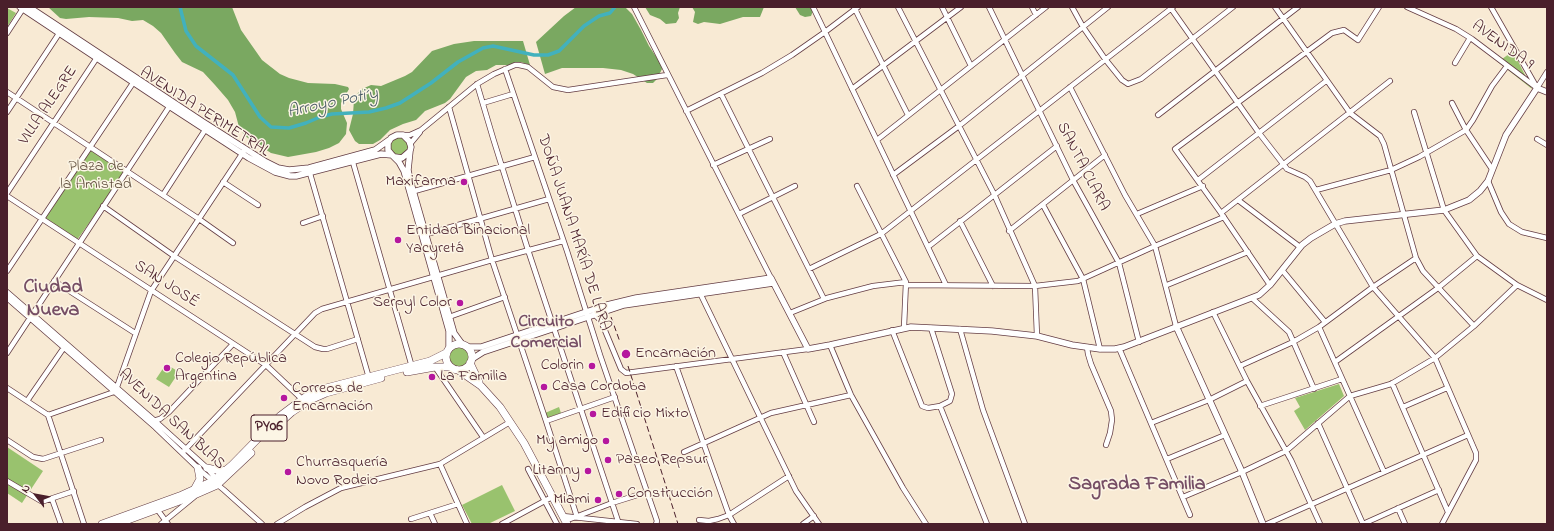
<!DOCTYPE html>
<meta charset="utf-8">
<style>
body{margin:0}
#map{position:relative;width:1554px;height:531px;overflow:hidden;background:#f8ead4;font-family:"Indie Flower",sans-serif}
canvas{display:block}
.frame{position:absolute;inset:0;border:8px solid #4a1f2b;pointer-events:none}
.north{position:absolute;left:16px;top:475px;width:40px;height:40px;-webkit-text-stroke:3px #fcf5e5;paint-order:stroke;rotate:302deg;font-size:11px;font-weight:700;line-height:16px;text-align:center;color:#4a1f2b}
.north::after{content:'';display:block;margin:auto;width:14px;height:18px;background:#4a1f2b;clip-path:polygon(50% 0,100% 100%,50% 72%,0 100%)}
</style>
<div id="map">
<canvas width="1554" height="531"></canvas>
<div class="frame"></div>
<div class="north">N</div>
</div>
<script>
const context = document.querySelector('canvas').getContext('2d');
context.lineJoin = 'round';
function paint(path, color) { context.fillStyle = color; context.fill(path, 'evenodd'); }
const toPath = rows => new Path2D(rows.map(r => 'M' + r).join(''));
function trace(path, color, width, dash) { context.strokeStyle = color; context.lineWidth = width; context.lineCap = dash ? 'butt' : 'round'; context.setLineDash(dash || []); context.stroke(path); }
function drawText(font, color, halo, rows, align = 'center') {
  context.font = font + ' "Indie Flower",sans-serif'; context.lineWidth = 3; context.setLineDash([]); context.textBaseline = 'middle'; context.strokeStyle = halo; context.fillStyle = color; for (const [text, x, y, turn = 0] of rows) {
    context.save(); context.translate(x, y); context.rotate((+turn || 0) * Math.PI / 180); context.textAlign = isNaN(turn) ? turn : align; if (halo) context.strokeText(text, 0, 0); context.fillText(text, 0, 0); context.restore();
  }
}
paint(toPath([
 [7,8,16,13,7,27],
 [1513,51,1532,89,1498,62],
 [401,136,409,143,409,150,401,156,392,153,389,144,390,141],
 [90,147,126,171,77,240,44,218],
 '448 357a11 11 0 1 1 22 0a11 11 0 1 1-22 0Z',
 [166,364,179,372,169,387,156,379],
 [1339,384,1344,396,1305,430,1294,411,1300,407,1295,398],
 [559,407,561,413,547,418,545,413],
 [7,447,43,471,22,503,7,493],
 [502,485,515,511,488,524,472,524,462,505]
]), '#99c26e');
paint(toPath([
 [48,7,232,7,241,30,262,60,280,74,289,78,308,83,335,84,348,87,349,89,341,103,341,109,347,123,346,134,339,143,329,148,316,152,288,157,271,153,245,136,239,127,235,112,228,100,215,85,203,72,182,62,175,53,161,33,153,26,143,20,132,21,118,18,89,17,66,19,60,18],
 [576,7,625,7,632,14,641,30,649,46,661,64,662,69,657,79,653,83,647,83,633,74,621,70,603,68,562,68,545,74,536,42,564,16],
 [645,7,680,7,678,13,679,18,676,23,666,24,660,19,650,15],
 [692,7,764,7,760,17,743,17,720,24,704,22,698,24,693,22,695,12],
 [795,7,811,7,813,11,811,16,805,17,800,15],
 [474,41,523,41,530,65,521,62,509,65,496,65,487,70,476,71,466,77,450,99,445,103,425,111,416,120,403,124,390,130,380,140,373,144,359,144,355,141,349,130,353,114,354,100,356,95,362,89,371,85,381,86,405,76,412,72,432,51,454,44]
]), '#7aa861');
trace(toPath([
 [180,7,186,31,196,46,233,75,260,117,271,127,289,128,306,123,320,117,332,114,369,112,386,108,400,103,431,83,458,62,483,48,493,46,534,55,548,55,559,51,584,26,599,16,610,13,615,7]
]), '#42b1bd', 3.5);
const minor = toPath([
 [634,7,771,278],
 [813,7,946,285],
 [854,7,908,115],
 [898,7,994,194,1035,286,1037,336],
 [942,7,971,66],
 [989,7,1073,180,1119,263,1139,342],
 [1032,7,1036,15],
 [1072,7,1083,27,1105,59,1122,80,1128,84,1141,79,1233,7],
 [1170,7,1259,133,1287,169,1305,177,1310,181,1373,287,1435,358,1476,453,1476,460,1442,524],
 [1275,7,1350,113,1380,136,1384,144,1416,258,1423,271,1474,326],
 [1407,7,1456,29,1472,39,1537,88],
 [1491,7,1536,86],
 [7,33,24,7],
 [1455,63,1470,38],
 [505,69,567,251,600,355,657,521,656,524],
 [477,84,493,138,528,250,619,524],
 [1070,87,1125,195,1155,246,1176,326],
 [1537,88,1547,72],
 [852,89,961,7],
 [7,92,199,219,233,243],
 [721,94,824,299],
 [483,103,513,94],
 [1452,103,1466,130,1492,169],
 [449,107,492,260,546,421,577,517],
 [686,111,762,73,792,55,825,32,858,7],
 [7,112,60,32],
 [1414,112,1444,210,1477,256,1517,285,1547,300],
 [1158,115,1298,7],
 [403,135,410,135,421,130,477,84,494,74,515,65,519,65,528,67,553,87,568,90,667,75],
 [1537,139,1547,145],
 [877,140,1046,7],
 [410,144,420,132],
 [352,159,412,367],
 [713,165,770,139],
 [309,170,369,378],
 [893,175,959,126,1108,7],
 [1198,180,1326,81],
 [1488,181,1501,212,1509,224,1522,232,1547,238],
 [223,182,258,205],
 [857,186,906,282,904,327],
 [1316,190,1391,170,1419,157,1466,130,1473,120,1492,86,1507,66],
 [411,192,535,157],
 [7,193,98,56],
 [163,195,207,127],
 [7,196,266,365,303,400],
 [1238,200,1300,247],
 [1043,205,1083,279,1100,349],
 [103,206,174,256,315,347,323,349,327,349,358,339],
 [1221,213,1390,81],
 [739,214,795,186],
 [1137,214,1203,186],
 [960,221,993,286],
 [303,223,323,216],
 [1009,231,1105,155],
 [423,235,549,199],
 [928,247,1057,146],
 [809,269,881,234,1173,7],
 [1282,270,1325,322],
 [7,271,135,80],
 [54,281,135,333],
 [1167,285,1248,252],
 [1270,285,1221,213,1175,149,1332,33,1344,30,1358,40,1379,7],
 [7,292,155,421,207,468,217,480],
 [700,293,796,491,819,524],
 [7,298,155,427,202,472,224,490,262,524],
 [1252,298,1289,332,1314,389],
 [1213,312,1247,381,1291,460,1320,524],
 [790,313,827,298,873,286,906,282,906,285,1035,286,1078,281,1155,246,1224,217],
 [594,314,601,321,621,369,626,373,808,349],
 [449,317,505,297],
 [1319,327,1384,472],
 [960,329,983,410,1025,524],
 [892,330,922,406,928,408,940,406,950,401,952,394,931,328],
 [830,345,851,395,903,488,926,524],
 [1087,347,1088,354,1091,364,1111,411,1112,420,1110,433,1106,445],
 [1119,348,1190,515],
 [783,352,814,422],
 [7,353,171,104],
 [1335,362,1438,288,1477,256],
 [676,366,729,515,734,524],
 [1240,366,1293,342,1319,327,1373,287,1416,258],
 [435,367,483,437],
 [1392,383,1448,512],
 [117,387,151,291,244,151],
 [7,388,48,415,84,524],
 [27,401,65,346],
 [940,406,987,524],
 [1260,406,1342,379],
 [1403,407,1447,388],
 [48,415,114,392],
 [153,421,160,419,169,412,233,344],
 [546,421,615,397],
 [1151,423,1209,400,1247,381],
 [1318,423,1363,524],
 [7,440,33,457,43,459,101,440],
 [183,452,315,313,322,309,492,260,563,241],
 [684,452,771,413,851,395],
 [1167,459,1225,435],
 [440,464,467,524],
 [528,469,557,524],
 [7,481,41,501,44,501,74,491],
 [1183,497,1242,472,1286,451,1350,396,1391,384,1435,358,1474,326,1517,285],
 [52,499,61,524],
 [1398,508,1405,524],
 [157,509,168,524],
 [430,513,435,524],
 [563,516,637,524],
 [411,519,458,504],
 [699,520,709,521,718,519,729,515,789,476],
 [565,521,612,503,647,492],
 [161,524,194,497],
 [277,524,305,507,341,488,440,464,510,422],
 [502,524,552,497],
 [803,524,814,516],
 [1267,524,1468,435],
 [1363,524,1439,490]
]);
const major = toPath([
 [20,7,169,106,249,158,275,172,290,176,296,176,381,154,392,155],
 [29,7,203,122,266,162,278,168,289,170,309,168,375,150,389,140],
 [410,151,408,170,410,180,454,333,462,344],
 [395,157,402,158,410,151,411,147,409,141,403,135,397,135,391,138,388,143,388,150,392,155,399,162,404,171,449,331,449,348],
 [1176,326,1242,472,1263,524],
 [467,347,481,347,607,305,636,298,771,278,808,349,830,345,911,327,992,331,1037,336,1072,345,1100,349,1115,349,1124,347,1259,295,1270,285,1302,245,1311,238,1335,224,1345,221,1444,210,1469,200,1480,191,1488,181,1506,135,1537,88,1547,92],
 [472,359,483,352,624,305,773,283]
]);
const highway = toPath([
 '446 357a13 13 0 1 1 26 0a13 13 0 1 1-26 0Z',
 [470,363,479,382],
 [458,370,481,386,500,407,524,443,567,524],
 [407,372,435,367,450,367],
 [273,429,292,412,310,400,326,393,381,378],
 [207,468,221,471,227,470],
 [194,490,200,479,198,468],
 [102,524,182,495,213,481,232,465,280,416,308,395,326,388,430,361,446,353],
 [117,524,185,499,217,485,251,453]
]);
trace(minor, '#643d44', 6);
trace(major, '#643d44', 7);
trace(highway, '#643d44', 8);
trace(minor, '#fff', 4.5);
trace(major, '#fff', 5.5);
trace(highway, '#fff', 7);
trace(toPath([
 [611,317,620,342],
 [628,366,678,524]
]), '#4a1f2b', 1, [6, 3]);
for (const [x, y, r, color] of [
 [464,182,4,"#b5179e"],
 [398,240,4,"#b5179e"],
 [460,303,4,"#b5179e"],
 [626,354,5,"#b5179e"],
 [592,366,4,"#b5179e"],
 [167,368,4,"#b5179e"],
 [432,377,4,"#b5179e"],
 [544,387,4,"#b5179e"],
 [284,398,4,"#b5179e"],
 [593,414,4,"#b5179e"],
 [606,441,4,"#b5179e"],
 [608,460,4,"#b5179e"],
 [588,471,4,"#b5179e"],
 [288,472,4,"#b5179e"],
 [619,494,4,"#b5179e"],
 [598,500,4,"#b5179e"]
]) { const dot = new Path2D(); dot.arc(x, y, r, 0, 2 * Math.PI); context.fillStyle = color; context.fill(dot); trace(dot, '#fcf5e5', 1.5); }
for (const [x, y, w] of [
 [269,428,36]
]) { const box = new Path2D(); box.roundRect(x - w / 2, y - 13, w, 26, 3); context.fillStyle = '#fcf5e5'; context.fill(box); trace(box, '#4a1f2b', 1); }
drawText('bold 15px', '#4a1f2b', null, [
 ["PY06",269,428]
]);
drawText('16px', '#4a1f2b', '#fcf5e5', [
 ["AVENIDA 9",1502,46,36],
 ["VILLA ALEGRE",49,106,-56],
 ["AVENIDA PERIMETRAL",204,113,33],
 ["SANTA CLARA",1082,167,63],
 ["DOÑA JUANA MARÍA DE LARA",573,233,72],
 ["SAN JOSÉ",166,285,33],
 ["AVENIDA SAN BLAS",171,420,43]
]);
drawText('16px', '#62503f', '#fcf5e5', [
 ["Plaza de",96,167],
 ["la Amistad",96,185]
]);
drawText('16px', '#4a1f2b', '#fcf5e5', [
 ["Maxifarma",456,182,"right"],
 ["Entidad Binacional",406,231],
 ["Yacyretá",406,249],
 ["Serpyl Color",452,303,"right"],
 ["Encarnación",635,354],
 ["Colegio República",175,359],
 ["Argentina",175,377],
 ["Colorin",584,366,"right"],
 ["La Familia",440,377],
 ["Casa Cordoba",552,387],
 ["Correos de",292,389],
 ["Encarnación",292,407],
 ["Edificio Mixto",601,414],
 ["My amigo",598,441,"right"],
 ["Paseo Repsur",616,460],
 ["Churrasquería",296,463],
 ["Novo Rodeio",296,481],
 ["Litanny",580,471,"right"],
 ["Construcción",627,494],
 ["Miami",590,500,"right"]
], 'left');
drawText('italic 17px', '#475965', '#fcf5e5', [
 ["Arroyo Poti´y",333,104,-12]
]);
drawText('bold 18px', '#764e65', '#fcf5e5', [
 ["Circuito",546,323],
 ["Comercial",546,344]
]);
drawText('bold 20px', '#764e65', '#fcf5e5', [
 ["Ciudad",53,289],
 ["Nueva",53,312],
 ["Sagrada Familia",1137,486]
]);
</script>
